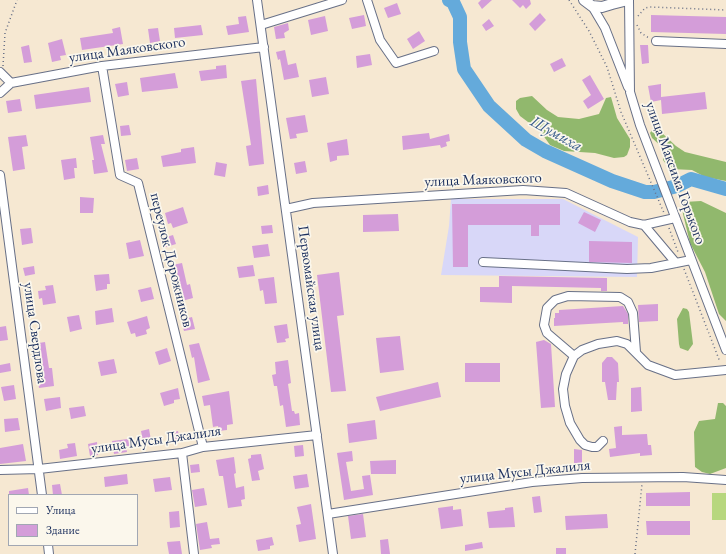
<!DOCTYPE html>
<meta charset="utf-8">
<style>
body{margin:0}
#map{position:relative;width:726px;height:554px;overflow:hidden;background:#f6e8d2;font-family:"EB Garamond",serif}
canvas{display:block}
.legend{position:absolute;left:8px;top:494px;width:130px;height:52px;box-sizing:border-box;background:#fbf7ec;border:1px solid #a1a7b3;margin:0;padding:5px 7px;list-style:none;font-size:12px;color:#1b2f5e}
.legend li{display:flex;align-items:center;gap:8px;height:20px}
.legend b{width:20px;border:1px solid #a1a7b3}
</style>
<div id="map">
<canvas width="726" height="554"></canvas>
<ul class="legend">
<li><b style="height:5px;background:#fff"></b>Улица</li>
<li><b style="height:11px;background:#d49dd9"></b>Здание</li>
</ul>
</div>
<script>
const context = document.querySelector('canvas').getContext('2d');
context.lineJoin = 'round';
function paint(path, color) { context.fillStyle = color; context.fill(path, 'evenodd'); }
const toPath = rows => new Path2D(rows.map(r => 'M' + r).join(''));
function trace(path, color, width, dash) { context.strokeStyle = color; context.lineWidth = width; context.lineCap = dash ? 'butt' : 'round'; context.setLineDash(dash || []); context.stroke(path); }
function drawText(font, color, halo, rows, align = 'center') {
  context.font = font + ' "EB Garamond",serif'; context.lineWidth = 3.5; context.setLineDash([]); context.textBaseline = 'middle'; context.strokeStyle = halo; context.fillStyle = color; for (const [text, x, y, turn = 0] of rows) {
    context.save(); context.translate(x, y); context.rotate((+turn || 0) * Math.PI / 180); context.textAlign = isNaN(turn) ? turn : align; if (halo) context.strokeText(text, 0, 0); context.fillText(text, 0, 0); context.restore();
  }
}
paint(toPath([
 [451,199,563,199,638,237,637,277,441,275,449,226]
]), '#d8d7f8');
paint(toPath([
 [712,493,726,493,726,520,712,520]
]), '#b7d77e');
paint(toPath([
 [532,96,547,110,558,117,579,119,599,114,606,98,611,97,617,118,630,139,630,147,627,155,624,157,614,158,595,153,564,151,550,145,540,131,520,116,516,109,516,101,520,98],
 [652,130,662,133,676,146,685,152,726,162,726,181,705,177,692,170,671,169,668,167,663,160,663,148,652,138,650,133],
 [701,201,726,213,726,321,719,314,705,272,690,243,683,214,682,206,684,202],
 [683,308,687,309,689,312,693,344,688,351,680,348,679,344,677,319],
 [718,403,723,403,726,406,726,468,710,474,702,472,695,467,694,432,699,421,715,419]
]), '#91b86d');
trace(toPath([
 [449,0,453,2,460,17,460,42,464,69,489,106,526,140,545,151,612,181,645,192,654,192,677,186,691,179,726,189]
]), '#64aadb', 14);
paint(toPath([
 [481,0,492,0,482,9,478,3],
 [512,0,530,0,531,4,526,9,523,5,520,8],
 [397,3,401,14,388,18,384,8],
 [540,13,546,20,535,31,529,24],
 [364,15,366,26,352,29,349,18],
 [651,15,726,17,726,34,651,32],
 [246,16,249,32,228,35,226,26,239,24,238,17],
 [325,16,328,31,311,35,308,20],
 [489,19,494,26,486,31,482,25],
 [288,23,289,30,284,33,285,38,276,39,274,27],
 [201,25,203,35,175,38,174,28],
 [120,27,123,44,82,50,80,38,113,33,112,29],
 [158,28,160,41,150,43,148,29],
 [419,31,425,41,413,49,407,39],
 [62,39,66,55,60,56,61,60,52,62,48,43],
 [29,45,32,62,24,63,21,47],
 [640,45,648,45,649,63,642,64],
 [285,50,288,65,296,63,299,77,284,80,280,59,278,60,276,52],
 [370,54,372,65,357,68,356,56],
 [562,58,566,66,554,72,550,64],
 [226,65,227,78,201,81,199,71,216,69,216,66],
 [175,73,178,88,142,92,140,78],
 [590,75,604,99,588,109,583,101,591,95,582,80],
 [326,77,329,94,312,97,309,80],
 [256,79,264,164,249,166,246,146,251,145,241,81],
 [127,82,129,95,118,97,115,84],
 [661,84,661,97,705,92,707,109,662,114,661,100,651,102,648,86],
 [89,87,91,102,36,109,34,95],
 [20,99,22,111,8,113,6,101],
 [305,115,308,132,296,134,297,138,290,139,286,118],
 [129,125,131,135,121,136,120,126],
 [429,133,430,139,449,134,450,141,446,142,447,146,441,148,440,145,403,150,402,136],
 [26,135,28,146,22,147,25,169,13,171,8,137],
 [103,135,105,144,101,144,108,172,94,174,92,160,94,160,90,137],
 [347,139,349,155,337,156,337,160,330,162,327,143],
 [194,147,196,163,163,167,161,156,181,152,181,149],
 [76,158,77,168,74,168,75,178,64,180,61,160],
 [137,158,139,169,127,171,125,160],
 [305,161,307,172,296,174,294,163],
 [216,162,227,164,225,177,214,175],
 [268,185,269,194,258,196,257,187],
 [80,197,94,198,93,213,80,213],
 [452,204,560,204,560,225,539,225,539,236,531,236,531,225,468,225,468,267,453,267],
 [183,207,188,223,173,228,171,223,168,224,165,213],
 [584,212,601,220,595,232,578,223],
 [398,214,399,231,363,232,363,215],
 [272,225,273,233,262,234,261,226],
 [31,228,33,243,22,245,20,229],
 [173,235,176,244,163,248,160,239],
 [140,240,144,256,129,259,126,243],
 [589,241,632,242,632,263,589,262],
 [268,244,270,256,254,258,252,246],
 [182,263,187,285,190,284,193,298,182,301,181,297,177,298,168,266],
 [253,265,255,276,239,278,237,267],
 [34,266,35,274,25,276,23,268],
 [339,272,344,315,337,316,346,391,331,392,317,275],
 [109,274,110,284,107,284,107,289,96,291,94,275],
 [499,276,607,278,607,291,601,291,601,288,512,286,512,303,480,302,480,287,499,287],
 [274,277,277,303,265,304,263,290,260,291,258,279],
 [53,285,56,303,43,305,42,298,39,299,38,291,46,290,45,286],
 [151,287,154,299,141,302,138,290],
 [658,304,658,321,639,322,638,305],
 [623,306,628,314,628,324,623,324,623,322,554,326,554,318,555,318,555,313,559,313,559,310],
 [112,308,114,322,96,325,95,311],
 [79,315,82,329,70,332,67,317],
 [147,316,150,328,146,330,147,334,136,337,135,333,131,334,127,322],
 [192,317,195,329,184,331,181,320],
 [287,324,289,338,285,339,286,342,277,343,274,326],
 [6,326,8,340,0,341,0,327],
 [400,336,404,370,380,373,376,338],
 [544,340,551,344,555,407,541,408,536,342],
 [45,342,49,368,52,368,54,386,39,388,33,344],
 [199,343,210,380,198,383,194,357,192,358,189,345],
 [167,348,171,361,159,365,155,352],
 [607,357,612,357,618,363,619,382,617,382,616,400,608,400,605,382,602,382,602,363],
 [114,359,117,373,101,376,98,362],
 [288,360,291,383,288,384,292,411,294,411,295,414,299,413,300,425,286,427,283,405,280,406,277,386,274,386,272,375,276,374,275,362],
 [10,363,11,371,0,373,0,365],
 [465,363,500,363,500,382,465,382],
 [438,382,441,397,380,411,376,397],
 [14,385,16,399,4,401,1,387],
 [641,387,642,411,631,412,631,388],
 [178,388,180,399,174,400,174,403,164,406,160,393],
 [229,391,233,424,227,425,227,430,219,431,218,426,213,427,210,405,204,406,202,396],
 [60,397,61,408,46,411,44,399],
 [84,406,86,416,71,419,69,408],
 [18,418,20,430,5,432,4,419],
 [375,420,377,439,349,443,347,424],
 [622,426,622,435,647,434,648,445,651,445,652,455,640,456,640,453,610,457,609,449,616,448,614,427],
 [149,429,151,440,143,441,141,431],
 [178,431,180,441,169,443,167,434],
 [128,439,130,447,126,448,127,452,114,454,112,441],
 [97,442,98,455,90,456,88,444],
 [75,443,77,456,60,459,59,450,68,448,67,444],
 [23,444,26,461,0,464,0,448],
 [303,445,304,456,295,457,294,446],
 [574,449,582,450,582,463,574,463],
 [352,451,353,461,346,462,351,491,364,489,362,476,370,475,373,495,344,500,337,453],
 [261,454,264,469,258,471,260,480,252,481,248,459,251,458,251,455],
 [234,457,236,473,234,474,236,488,244,486,245,499,241,500,242,506,228,508,223,476,219,476,216,460],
 [396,460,396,474,371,474,370,461],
 [199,464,200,472,191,473,190,465],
 [127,474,128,484,105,487,104,477],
 [307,474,309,487,295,489,293,476],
 [170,477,172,490,155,492,153,479],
 [60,484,62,495,53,495,52,485],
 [28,488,29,495,9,495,9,491],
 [204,488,207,505,195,507,192,490],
 [690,492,690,506,646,506,646,493],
 [540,496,542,512,534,513,532,497],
 [311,504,316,539,299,542,296,525,301,524,297,507],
 [453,506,453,510,461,509,463,526,441,529,438,508],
 [513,507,515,527,489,528,487,512,505,510,505,508],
 [179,511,180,527,170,528,169,512],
 [363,514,366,537,351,539,348,516],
 [607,514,608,528,566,530,565,516],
 [646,521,690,521,690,535,647,535],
 [207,522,210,539,219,538,220,544,211,545,212,548,200,550,196,524],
 [272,537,274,545,270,546,270,549,258,551,256,540],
 [388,539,390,554,381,554,380,540],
 [180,541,182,554,169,554,167,542],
 [482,542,483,548,465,551,465,545],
 [556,548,566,548,566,554,556,554]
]), '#d49dd9');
const minor = toPath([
 [257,0,333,554],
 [367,0,380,40,396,63,434,51],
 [629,0,630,92,640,125,726,350],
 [592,6,605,28,628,87],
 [261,25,342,0],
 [656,41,726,44],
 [102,66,120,175,138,183,203,447],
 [0,72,11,83,102,66,264,47],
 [0,93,11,83],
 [0,175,42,495],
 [286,209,313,203,523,190,566,193,630,222,644,225,675,218],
 [644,225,676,263],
 [483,262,627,269,651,268,691,260],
 [574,356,547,333,544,325,547,308,555,300,568,296,620,297,628,302,633,313,636,352],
 [603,441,597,447,592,447,585,445,580,440,570,423,565,406,563,389,566,374,574,356,582,350,598,344,617,341,627,344,648,365,675,375,726,370],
 [182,453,194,554],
 [0,470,39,469,182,453,203,447,317,435],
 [328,514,532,482,582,478,683,477,726,480],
 [48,545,49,554]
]);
const major = toPath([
 [584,0,592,6,602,7,612,4,618,0],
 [612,4,628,0]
]);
trace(minor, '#687087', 10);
trace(major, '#687087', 12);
trace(toPath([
 [569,0,589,31,607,67,621,112,664,213],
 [638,16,645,8,651,7,726,10],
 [637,25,641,33,649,38],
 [3,66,5,33,17,0],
 [669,228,678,252],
 [684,269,720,362],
 [635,554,642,484]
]), '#687087', 1.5, [1, 3]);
trace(minor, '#fff', 8);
trace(major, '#fff', 10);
drawText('15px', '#1b2f5e', '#fbf7ec', [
 ["улица Маяковского",127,50,-8],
 ["улица Максима Горького",675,173,70],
 ["улица Маяковского",483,180,-2],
 ["переулок Дорожников",171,260,76],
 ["Первомайская улица",311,288,82],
 ["улица Свердлова",35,333,82],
 ["улица Мусы Джалиля",156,440,-8],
 ["улица Мусы Джалиля",525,472,-6]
]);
drawText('italic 16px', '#355a8a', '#fbf7ec', [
 ["Шумиха",556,134,29]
]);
</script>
